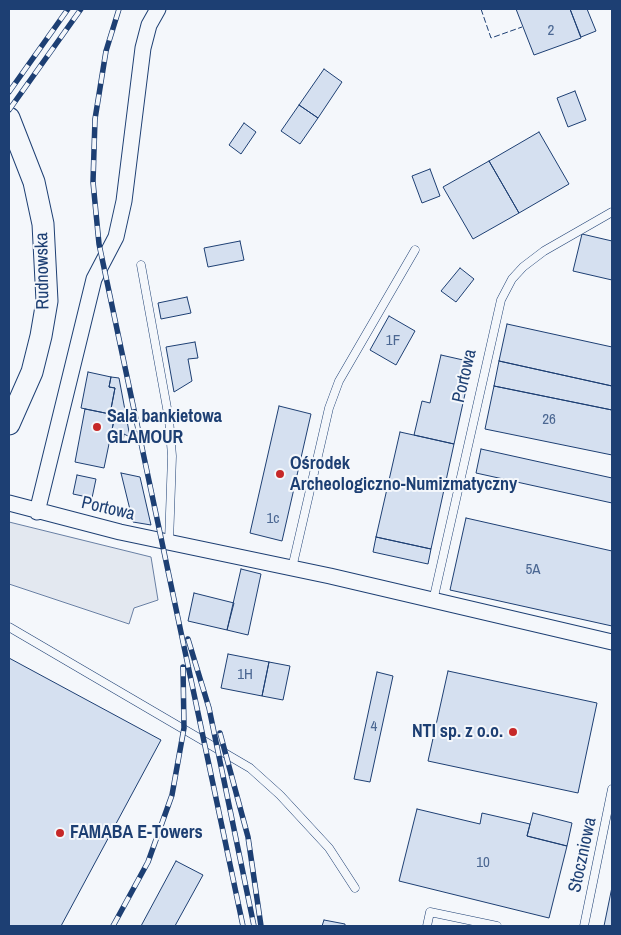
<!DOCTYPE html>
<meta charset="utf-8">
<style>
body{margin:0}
#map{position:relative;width:621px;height:935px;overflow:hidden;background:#f4f7fb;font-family:"Archivo Narrow",sans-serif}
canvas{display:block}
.frame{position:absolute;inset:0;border:10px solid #1d3f73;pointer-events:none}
</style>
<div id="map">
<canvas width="621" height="935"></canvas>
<div class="frame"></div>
</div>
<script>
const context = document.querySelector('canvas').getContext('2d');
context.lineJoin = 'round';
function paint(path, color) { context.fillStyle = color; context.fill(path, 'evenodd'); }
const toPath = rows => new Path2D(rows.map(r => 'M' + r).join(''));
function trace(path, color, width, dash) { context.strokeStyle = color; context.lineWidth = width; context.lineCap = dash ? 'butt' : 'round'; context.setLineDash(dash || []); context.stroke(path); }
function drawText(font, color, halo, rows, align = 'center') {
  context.font = font + ' "Archivo Narrow",sans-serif'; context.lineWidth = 4; context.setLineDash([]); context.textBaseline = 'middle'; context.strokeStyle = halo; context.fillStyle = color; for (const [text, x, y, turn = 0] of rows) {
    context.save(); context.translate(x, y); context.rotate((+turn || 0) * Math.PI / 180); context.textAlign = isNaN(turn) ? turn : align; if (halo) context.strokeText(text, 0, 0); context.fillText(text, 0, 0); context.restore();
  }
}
const parking = toPath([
 [9,522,151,557,158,600,134,608,129,624,9,584,9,522]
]);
paint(parking, '#e3e8f0');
trace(parking, '#687fa3', 1);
const building = toPath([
 [516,9,570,9,581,38,534,55,516,9],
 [570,9,587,9,596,31,581,37,570,9],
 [324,69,342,82,318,118,299,105,324,69],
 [575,91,586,120,568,127,557,98,575,91],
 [299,105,318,118,300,144,281,131,299,105],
 [244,123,256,132,241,154,229,145,244,123],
 [539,132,569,184,519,213,489,161,539,132],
 [489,161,519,213,473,239,443,187,489,161],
 [430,169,440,196,422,203,412,176,430,169],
 [582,234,612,241,612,280,573,271,582,234],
 [240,241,244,260,208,267,204,248,240,241],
 [460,268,474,279,456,302,441,291,460,268],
 [187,297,191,313,161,319,158,303,187,297],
 [389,316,415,331,396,365,370,350,389,316],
 [507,324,612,347,612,386,499,361,507,324],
 [195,342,198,358,188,359,192,381,174,392,166,347,195,342],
 [441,355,472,362,454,444,414,435,422,401,430,403,441,355],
 [499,361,612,386,612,410,494,386,499,361],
 [88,372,111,377,109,387,115,388,110,414,81,408,88,372],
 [111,377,119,378,130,437,124,434,123,442,110,440,115,415,110,414,115,388,109,387,111,377],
 [494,386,612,410,612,455,485,429,494,386],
 [279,406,311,414,282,541,250,533,279,406],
 [85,409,115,415,104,468,75,462,85,409],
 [400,432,454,444,431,549,376,537,400,432],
 [481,449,612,478,612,503,476,473,481,449],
 [121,473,140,477,151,525,133,522,121,473],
 [77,475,96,479,92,498,73,494,77,475],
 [466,518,612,551,612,626,450,590,466,518],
 [376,537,431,549,428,564,373,552,376,537],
 [241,569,261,574,248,635,227,630,241,569],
 [194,593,234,603,227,630,188,621,194,593],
 [228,654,269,662,262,696,221,688,228,654],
 [9,658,161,740,61,926,9,926,9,658],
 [269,662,290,666,283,700,262,696,269,662],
 [448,671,597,703,578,793,428,761,448,671],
 [377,672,393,676,370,782,354,779,377,672],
 [417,809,480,824,482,813,530,824,527,836,567,846,549,918,399,881,417,809],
 [533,813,572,823,567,846,527,836,533,813],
 [176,861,203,875,176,924,175,926,141,926,176,861],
 [612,887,612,926,604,926,612,887],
 [324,920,345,924,345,926,322,926,324,920]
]);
paint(building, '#d5e0f0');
trace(building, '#1d3f73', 1);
const service = toPath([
 [141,265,169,419,172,456,169,542],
 [292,568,329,408,339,381,415,250],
 [433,601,501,300,512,279,523,267,544,251,612,212],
 [9,627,250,768,280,795,329,848,355,888],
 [427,926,430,912,497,926],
 [584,926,612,789]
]);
const minor = toPath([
 [9,503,120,532,330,576,612,642],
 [37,512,94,279,116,237,124,201,143,48,149,25,158,9]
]);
const secondary = toPath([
 [9,118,34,182,43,224,47,301,41,336,32,372,9,424]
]);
trace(service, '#1d3f73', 9);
trace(minor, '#1d3f73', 17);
trace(secondary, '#1d3f73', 23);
trace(service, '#f4f7fb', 8);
trace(minor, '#f4f7fb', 15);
trace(secondary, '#f4f7fb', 21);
const rail = toPath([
 [119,9,106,51,95,119,93,182,99,244,243,926],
 [9,92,68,9],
 [9,110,81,9],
 [188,639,209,708,254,926],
 [220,733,248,837,261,926],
 [113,926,148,862,172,795,184,728,183,667]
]);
trace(rail, '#1d3f73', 5.5);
trace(rail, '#f4f7fb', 4, [11]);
trace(toPath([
 [481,9,491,38,522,27]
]), '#1d3f73', 1, [6, 2.5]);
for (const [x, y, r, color] of [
 [97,427,5,"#c62828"],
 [280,474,5,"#c62828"],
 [513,732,5,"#c62828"],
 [60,833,5,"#c62828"]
]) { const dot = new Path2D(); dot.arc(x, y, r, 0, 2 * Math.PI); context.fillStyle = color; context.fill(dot); trace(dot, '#f4f7fb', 2); }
drawText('15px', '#4b6792', null, [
 ["2",551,31],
 ["1F",393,341],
 ["26",549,420],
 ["1c",273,519],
 ["5A",533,570],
 ["1H",245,675],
 ["4",374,727],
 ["10",483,863]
]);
drawText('18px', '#1d3f73', '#f4f7fb', [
 ["Rudnowska",43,271,-91],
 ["Portowa",465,376,-77],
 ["Portowa",108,509,13],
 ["Stoczniowa",583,855,-78]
]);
drawText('bold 18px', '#1d3f73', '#f4f7fb', [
 ["Sala bankietowa",107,417],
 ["GLAMOUR",107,438],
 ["Ośrodek",290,464],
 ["Archeologiczno-Numizmatyczny",290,485],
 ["NTI sp. z o.o.",503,732,"right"],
 ["FAMABA E-Towers",70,833]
], 'left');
</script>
